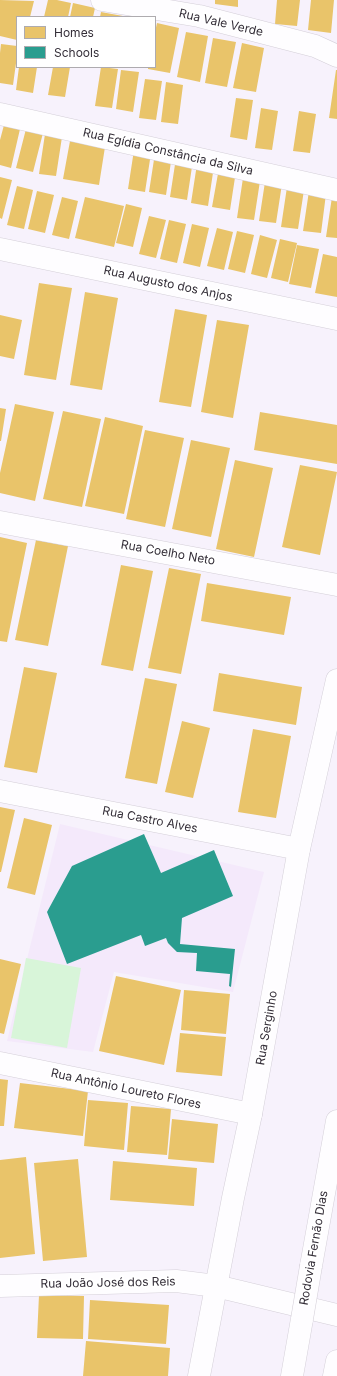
<!DOCTYPE html>
<meta charset="utf-8">
<style>
body{margin:0}
#map{position:relative;width:337px;height:1376px;overflow:hidden;background:#f7f2fc;font-family:Inter,sans-serif}
canvas{display:block}
.legend{position:absolute;left:16px;top:16px;width:140px;height:52px;box-sizing:border-box;background:#fff;border:1px solid #aeabaf;margin:0;padding:5px 7px;list-style:none;font-size:12px;color:#342e38}
.legend li{display:flex;align-items:center;gap:8px;height:20px}
.legend b{width:20px;border:1px solid #aeabaf}
</style>
<div id="map">
<canvas width="337" height="1376"></canvas>
<ul class="legend">
<li><b style="height:11px;background:#e9c46a"></b>Homes</li>
<li><b style="height:11px;background:#2a9d8f"></b>Schools</li>
</ul>
</div>
<script>
const context = document.querySelector('canvas').getContext('2d');
context.lineJoin = 'round';
function paint(path, color) { context.fillStyle = color; context.fill(path, 'evenodd'); }
const toPath = rows => new Path2D(rows.map(r => 'M' + r).join(''));
function trace(path, color, width, dash) { context.strokeStyle = color; context.lineWidth = width; context.lineCap = dash ? 'butt' : 'round'; context.setLineDash(dash || []); context.stroke(path); }
function drawText(font, color, halo, rows, align = 'center') {
  context.font = font + ' Inter,sans-serif'; context.lineWidth = 4; context.setLineDash([]); context.textBaseline = 'middle'; context.strokeStyle = halo; context.fillStyle = color; for (const [text, x, y, turn = 0] of rows) {
    context.save(); context.translate(x, y); context.rotate((+turn || 0) * Math.PI / 180); context.textAlign = isNaN(turn) ? turn : align; if (halo) context.strokeText(text, 0, 0); context.fillText(text, 0, 0); context.restore();
  }
}
paint(toPath([
 [60,824,264,872,233,992,114,972,93,1052,7,1041]
]), '#f4e9fb');
paint(toPath([
 [26,958,81,968,67,1048,11,1038]
]), '#d8f5d9');
paint(toPath([
 [0,0,34,1,30,17,17,17,17,40,0,36],
 [48,0,57,0,71,3,68,17,44,17],
 [215,0,238,0,238,7,215,4],
 [277,0,300,0,297,26,275,24],
 [311,0,334,0,331,33,308,30],
 [73,3,95,8,93,17,70,17],
 [101,12,123,16,123,17,100,17],
 [157,23,179,28,170,73,148,69,148,67,155,67,155,32],
 [186,32,208,36,200,82,177,77],
 [213,38,236,42,227,87,205,83],
 [242,43,264,48,256,92,233,88],
 [1,44,17,46,17,56,13,85,0,83,0,53],
 [19,67,37,67,33,93,16,90],
 [53,67,70,67,65,97,48,95],
 [101,67,118,69,112,108,95,106],
 [121,70,139,72,133,112,116,109],
 [336,70,337,70,337,119,329,118],
 [145,79,162,81,156,120,139,118],
 [166,82,183,85,178,124,161,122],
 [236,98,253,100,247,140,230,137],
 [261,108,278,111,272,150,255,148],
 [299,111,316,114,310,153,293,151],
 [4,125,20,129,11,168,0,165,0,140],
 [26,129,43,133,33,172,16,168],
 [45,134,62,137,56,176,39,174],
 [70,141,105,147,99,185,63,179],
 [134,150,151,153,145,192,128,189],
 [155,153,172,155,166,195,149,192],
 [176,158,193,160,187,200,170,197],
 [197,164,214,166,208,206,191,203],
 [219,168,236,171,230,210,212,207],
 [0,177,12,180,2,219,0,218],
 [243,178,260,181,254,220,237,218],
 [265,182,282,184,276,223,259,221],
 [17,186,33,190,24,229,7,225],
 [287,187,304,190,298,229,281,227],
 [37,191,54,195,45,233,28,229],
 [309,191,326,194,321,233,303,231],
 [62,197,78,201,69,239,52,235],
 [85,197,124,206,114,247,75,238],
 [332,197,337,198,337,238,326,237],
 [126,204,142,208,133,247,116,243],
 [149,216,166,220,156,258,139,254],
 [169,220,186,224,177,263,160,259],
 [192,224,209,228,200,267,183,263],
 [217,228,233,232,224,270,207,266],
 [237,231,254,235,245,273,228,269],
 [260,235,277,240,267,278,251,274],
 [280,239,297,243,288,282,271,278],
 [297,245,319,249,311,288,289,284],
 [323,254,337,257,337,297,315,293],
 [39,283,72,288,56,380,24,375],
 [85,292,118,298,102,390,70,385],
 [175,309,207,315,191,407,159,402],
 [0,315,22,320,14,359,0,356],
 [217,320,249,325,233,418,201,412],
 [15,404,54,412,35,501,0,493,0,473],
 [0,408,6,409,1,441,0,441],
 [63,411,101,419,82,507,43,499],
 [260,412,337,425,337,464,254,450],
 [105,417,143,426,124,514,85,506],
 [145,430,184,438,165,527,126,519],
 [191,440,230,448,211,537,172,529],
 [235,460,273,468,254,557,216,549],
 [300,465,337,472,320,555,282,547],
 [0,537,27,543,7,642,0,641],
 [36,540,68,546,48,646,15,640],
 [121,565,153,571,133,671,101,665],
 [169,568,201,574,181,674,148,668],
 [207,583,291,597,284,635,201,621],
 [24,667,57,673,37,773,4,767],
 [219,673,302,687,296,725,213,711],
 [145,678,177,684,157,784,125,778],
 [182,721,210,728,193,798,165,792],
 [253,729,291,736,276,818,238,812],
 [0,807,15,810,1,872,0,872],
 [24,818,52,825,35,895,7,888],
 [0,959,21,964,4,1034,0,1033],
 [116,976,181,990,164,1065,99,1051],
 [184,990,230,994,226,1034,181,1030],
 [180,1033,226,1037,222,1076,176,1072],
 [0,1079,8,1080,4,1126,0,1126],
 [20,1083,88,1091,83,1136,14,1128],
 [88,1100,128,1103,124,1150,84,1146],
 [131,1106,171,1109,167,1155,127,1152],
 [172,1119,218,1124,214,1163,168,1159],
 [26,1157,35,1254,0,1258,0,1160],
 [78,1159,87,1257,43,1261,34,1163],
 [113,1161,197,1168,194,1206,110,1200],
 [39,1295,84,1296,83,1339,37,1338],
 [90,1300,169,1305,166,1344,88,1339],
 [86,1341,170,1348,168,1376,83,1376]
]), '#e9c46a');
paint(toPath([
 [144,834,161,873,214,850,233,896,182,918,180,944,235,949,231,987,229,986,230,974,196,971,197,953,177,952,168,943,166,938,145,946,141,935,67,964,47,912,72,866]
]), '#2a9d8f');
const minor = toPath([
 [102,0,199,16,315,46,337,56],
 [0,114,337,190],
 [0,249,337,319],
 [0,522,337,585],
 [0,791,299,849],
 [0,1063,251,1114],
 [0,1286,176,1281,216,1286]
]);
const tertiary = toPath([
 [216,1286,337,1315],
 [199,1376,233,1198,251,1114,299,849,337,680]
]);
const motorway = toPath([
 [311,1266,337,1121],
 [292,1376,302,1319],
 [334,1376,337,1361]
]);
trace(minor, '#d4cfd8', 23);
trace(tertiary, '#d4cfd8', 23);
trace(motorway, '#d4cfd8', 23);
trace(minor, '#fefdff', 22);
trace(tertiary, '#fefdff', 22);
trace(motorway, '#fefdff', 22);
const motorwayBridge = toPath([
 [302,1319,311,1266]
]);
trace(motorwayBridge, '#d4cfd8', 23, []);
trace(motorwayBridge, '#fefdff', 22);
drawText('12px', '#342e38', '#fff', [
 ["Rua Vale Verde",221,23,13],
 ["Rua Egídia Constância da Silva",168,152,13],
 ["Rua Augusto dos Anjos",168,284,12],
 ["Rua Coelho Neto",168,553,10],
 ["Rua Castro Alves",150,820,11],
 ["Rua Serginho",267,1028,-80],
 ["Rua Antônio Loureto Flores",126,1089,12],
 ["Rodovia Fernão Dias",314,1248,-80],
 ["Rua João José dos Reis",108,1283,-1]
]);
</script>
